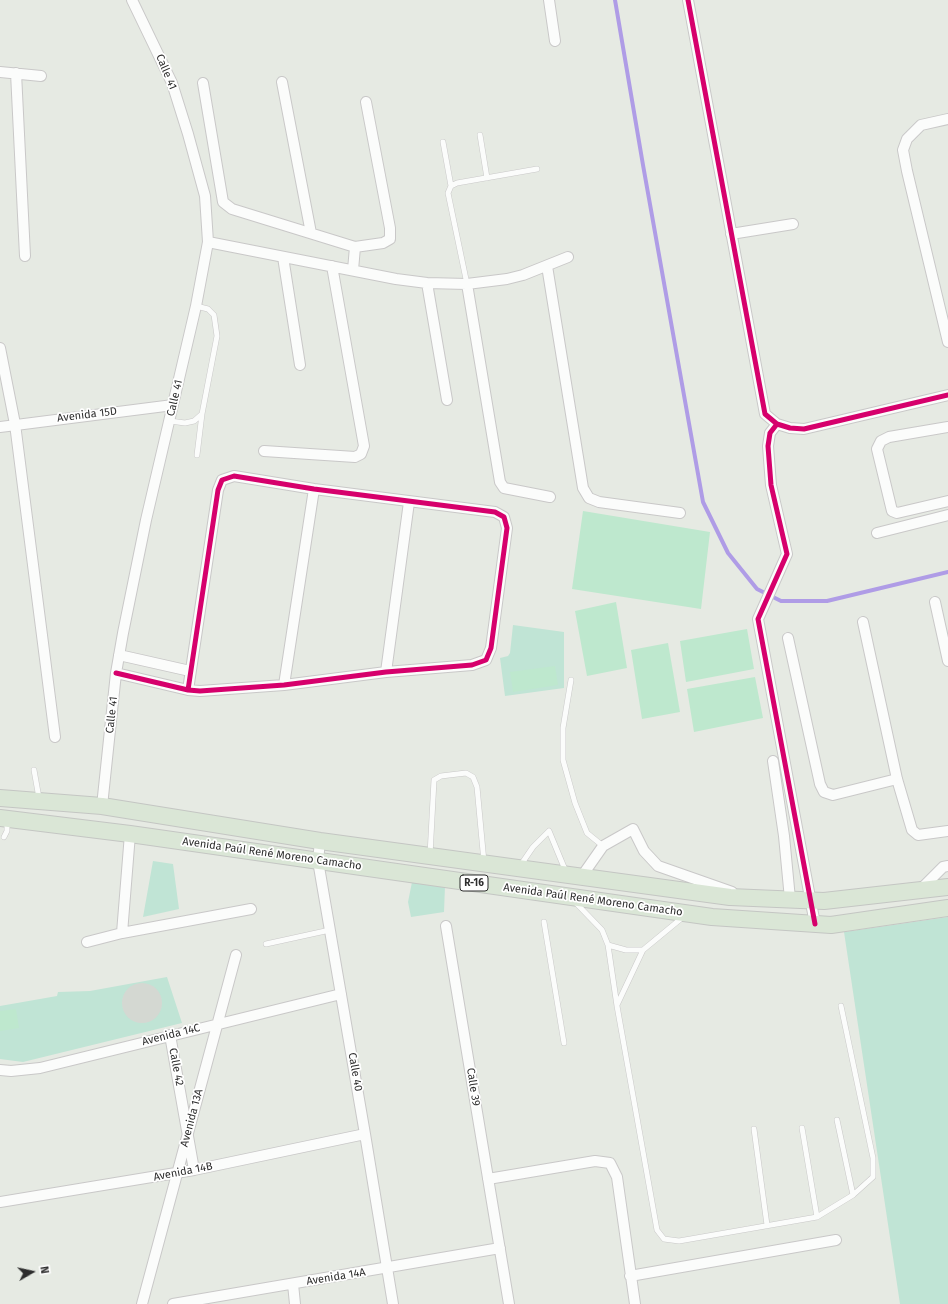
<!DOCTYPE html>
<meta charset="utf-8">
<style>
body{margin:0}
#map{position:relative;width:948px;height:1304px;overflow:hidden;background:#e6eae3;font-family:"Fira Sans",sans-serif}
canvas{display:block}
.north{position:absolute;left:12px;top:1252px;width:40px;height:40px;-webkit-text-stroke:3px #fff;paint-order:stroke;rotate:81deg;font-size:11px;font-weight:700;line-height:16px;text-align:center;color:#2d2d2d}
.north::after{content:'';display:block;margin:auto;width:14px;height:18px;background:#2d2d2d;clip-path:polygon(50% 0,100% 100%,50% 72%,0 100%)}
</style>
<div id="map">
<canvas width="948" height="1304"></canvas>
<div class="north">N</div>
</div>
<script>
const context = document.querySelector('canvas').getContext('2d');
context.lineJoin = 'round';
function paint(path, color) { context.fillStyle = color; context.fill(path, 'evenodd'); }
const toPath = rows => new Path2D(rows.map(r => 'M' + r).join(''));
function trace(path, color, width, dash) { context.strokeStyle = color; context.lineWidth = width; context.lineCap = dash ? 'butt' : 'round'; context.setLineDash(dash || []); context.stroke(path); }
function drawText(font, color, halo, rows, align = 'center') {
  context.font = font + ' "Fira Sans",sans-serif'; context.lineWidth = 3.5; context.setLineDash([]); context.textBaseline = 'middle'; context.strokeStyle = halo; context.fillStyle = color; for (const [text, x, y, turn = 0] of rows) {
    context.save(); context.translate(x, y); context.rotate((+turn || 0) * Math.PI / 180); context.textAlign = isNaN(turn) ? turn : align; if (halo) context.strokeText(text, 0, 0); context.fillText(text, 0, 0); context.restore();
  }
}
paint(toPath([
 [513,625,564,632,564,688,505,696,500,658,508,656,510,653],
 [153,861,173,864,179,909,143,917],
 [412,882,445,886,444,912,411,917,408,902],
 [948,917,948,1304,900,1304,844,932],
 [167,977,182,1023,23,1062,0,1059,0,1006,57,996,58,992,90,991]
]), '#c0e4d5');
paint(toPath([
 [583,511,710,532,701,609,572,589],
 [616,602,627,668,587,676,575,611],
 [747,629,754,669,686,682,680,641],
 [668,643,680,712,642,719,631,650],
 [555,666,558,685,513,692,510,672],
 [755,677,763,718,694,732,687,689],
 [16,1009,19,1028,0,1031,0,1011]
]), '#bee8ce');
paint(toPath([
 '122 1003a20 20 0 1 1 40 0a20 20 0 1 1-40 0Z'
]), '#d4d8d2');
trace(toPath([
 [615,0,643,165,703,502,728,553,757,589,781,601,827,601,948,572]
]), '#af9ce6', 4);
const service = toPath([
 [480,135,487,178],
 [443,142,451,186],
 [467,284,448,193,451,186,457,183,537,169],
 [196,306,208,309,214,315,217,336,202,414,197,455],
 [170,421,185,423,194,421,202,414],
 [571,680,563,728,563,760,575,803,587,833,603,846],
 [34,770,39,798],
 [4,837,7,831,7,821],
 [430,855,434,780,441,776,466,773,473,777,477,787,484,862],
 [520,866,533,847,549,831,566,872],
 [575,902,602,930,608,945,626,950,643,950,683,917],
 [544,922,564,1043],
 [266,944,330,930],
 [608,945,617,1006,657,1230,664,1239,679,1241,817,1217,853,1195,873,1177,873,1158,841,1006],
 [617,1005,643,950],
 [837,1120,853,1195],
 [802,1128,817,1217],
 [754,1129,767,1225]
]);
const minor = toPath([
 [549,0,555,41],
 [688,0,765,414,777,424,790,428,804,429,948,395],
 [0,72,41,76],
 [16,73,25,256],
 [282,82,311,233],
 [203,83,223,202,232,209,355,247,383,243,390,239,390,228,366,102],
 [948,119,921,125,907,139,903,150,907,171,948,342],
 [731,234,793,224],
 [208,242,396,279,427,283,467,284,507,279,523,275,568,257],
 [283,257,300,365],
 [547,266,583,488,589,498,599,502,680,513],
 [353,270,355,247],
 [427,283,447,400],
 [467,284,500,482,504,488,550,497],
 [0,348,15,424,55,737],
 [777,424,770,433,768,446,771,485,787,554,758,619,815,924],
 [0,427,173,405],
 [948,427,889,437,881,441,877,449,892,511,897,513,948,501],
 [264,451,355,457,361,454,364,446,332,266],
 [877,533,948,515],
 [935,602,948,661],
 [863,622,897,779,912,830,918,835,948,831],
 [788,638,820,784,824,792,833,795,897,779],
 [119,655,190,671],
 [386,672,409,502],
 [116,673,188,690,200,691,284,685,386,672,472,665,486,660,491,648,507,528,504,517,495,512,314,489,234,476,222,480,218,490,188,690],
 [284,685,314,489],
 [773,761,784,836,790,899],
 [102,806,116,673,123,633,146,520,196,306,208,242,205,196,188,134,172,83,132,0],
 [320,841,318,861,365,1134,393,1304],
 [582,876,603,846,633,829,644,851,658,866,732,892],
 [920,890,943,867,948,866],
 [446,926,509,1304],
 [122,933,130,834],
 [87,942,122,933,251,909],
 [170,1035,194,1170],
 [0,1070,11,1071,40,1068,341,994],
 [488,1179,595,1161,610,1163,617,1177,635,1304],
 [0,1202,194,1170,365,1134],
 [630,1276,836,1240],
 [293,1284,295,1304],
 [142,1304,236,955],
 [173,1304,500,1248]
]);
const primary = toPath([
 [0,798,102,806,320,841,730,897,824,901,948,887],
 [0,818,130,834,712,917,831,925,948,908]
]);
trace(service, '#c9c8c8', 6);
trace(minor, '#c9c8c8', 12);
trace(primary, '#c4c6c3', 18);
trace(service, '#fbfcfb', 5);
trace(minor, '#fbfcfb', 10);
trace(primary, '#dae6d6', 16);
trace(toPath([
 [688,0,765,414,777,424,790,428,804,429,948,395],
 [777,424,770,433,768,446,771,485,787,554,758,619,815,924],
 [116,673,188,690,200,691,284,685,386,672,472,665,486,660,491,648,507,528,504,517,495,512,314,489,234,476,222,480,218,490,188,690]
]), '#d6006c', 5);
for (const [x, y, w] of [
 [474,883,28]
]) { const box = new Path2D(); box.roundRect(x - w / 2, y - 8, w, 16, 3); context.fillStyle = '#fff'; context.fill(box); trace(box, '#2d2d2d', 1); }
drawText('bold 10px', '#2d2d2d', null, [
 ["R-16",474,883]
]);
drawText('11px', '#2d2d2d', '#fff', [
 ["Calle 41",166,72,67],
 ["Calle 41",175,398,-77],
 ["Avenida 15D",87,415,-7],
 ["Calle 41",112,715,-84],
 ["Avenida Paúl René Moreno Camacho",272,854,8],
 ["Avenida Paúl René Moreno Camacho",593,900,8],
 ["Avenida 14C",171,1035,-14],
 ["Calle 42",176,1067,79],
 ["Calle 40",355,1072,80],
 ["Calle 39",473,1087,81],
 ["Avenida 13A",192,1118,-75],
 ["Avenida 14B",183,1172,-11],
 ["Avenida 14A",336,1277,-9]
]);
</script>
